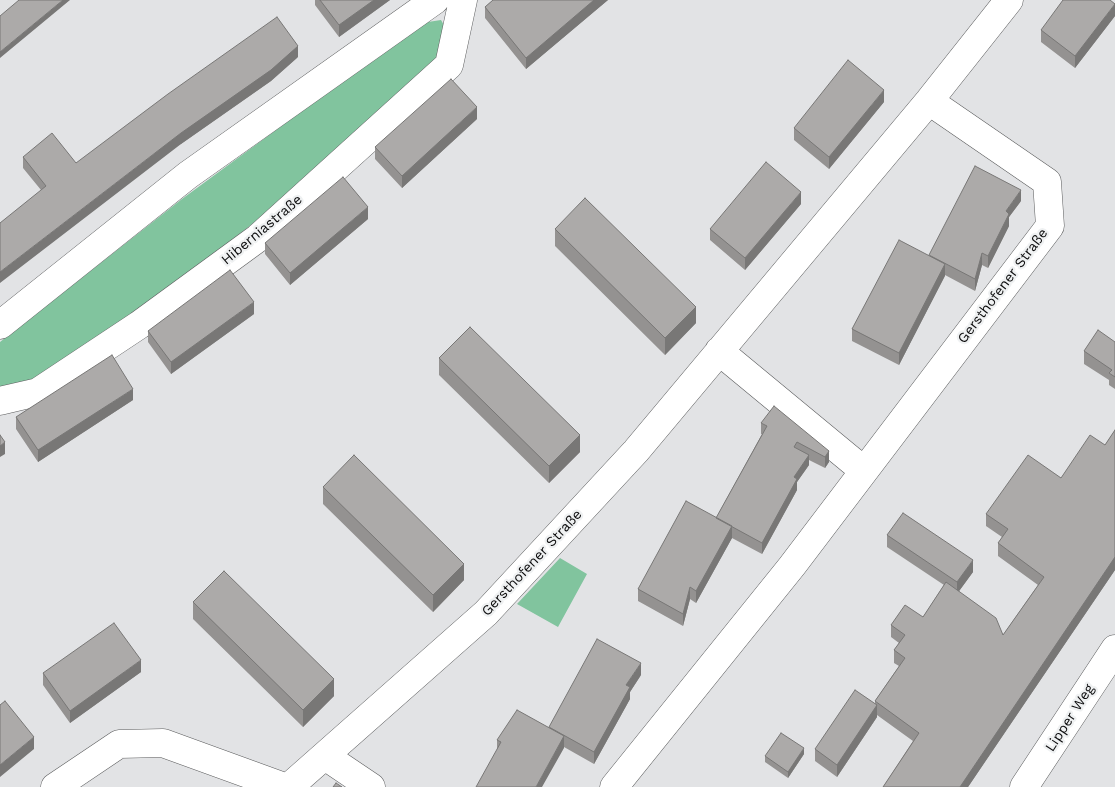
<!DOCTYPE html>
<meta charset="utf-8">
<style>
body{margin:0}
canvas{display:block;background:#e2e3e5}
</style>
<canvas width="1115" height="787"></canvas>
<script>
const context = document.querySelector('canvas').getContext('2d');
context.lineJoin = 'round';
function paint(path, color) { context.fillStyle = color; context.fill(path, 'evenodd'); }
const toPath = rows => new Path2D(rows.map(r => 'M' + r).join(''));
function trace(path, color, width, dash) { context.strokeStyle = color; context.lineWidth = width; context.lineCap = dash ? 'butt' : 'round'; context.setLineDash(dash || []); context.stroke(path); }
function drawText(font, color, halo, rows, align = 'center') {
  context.font = font + ' "Work Sans",sans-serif'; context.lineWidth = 4.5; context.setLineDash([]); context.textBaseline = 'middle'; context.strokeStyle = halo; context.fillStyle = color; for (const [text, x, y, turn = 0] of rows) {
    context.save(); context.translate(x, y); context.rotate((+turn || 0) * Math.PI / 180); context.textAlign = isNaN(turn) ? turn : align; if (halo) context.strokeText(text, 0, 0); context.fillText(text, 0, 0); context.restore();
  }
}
paint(toPath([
 [441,20,445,27,444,47,429,67,328,160,256,221,200,265,128,317,32,381,0,390,0,342,182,199,291,119,428,22],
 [560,558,587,574,558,627,517,604]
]), '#81c49e');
const minor = toPath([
 [0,325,188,175,435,0],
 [719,351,863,470],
 [0,401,38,392,139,325,258,238,449,65,463,0],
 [325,756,371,787],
 [55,787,119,744,163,743,284,787],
 [289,787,486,613,636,451,929,101,1009,0],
 [614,787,792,566,1050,226,1047,182,929,101],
 [1024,787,1115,649]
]);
trace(minor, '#5b5c5d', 29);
trace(minor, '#fff', 28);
paint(toPath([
 [315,0,390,0,339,37,315,5],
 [493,0,608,0,526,69,485,18,485,7],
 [1115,16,1075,68,1041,42,1041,30],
 [298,57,271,81,181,144,41,190,23,168,23,157,76,163],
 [884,102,829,169,794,140,794,128],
 [477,119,402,188,375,159,375,147],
 [1021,201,1009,217,1009,226,988,268,982,265,975,291,945,275,899,365,852,341,852,329,929,256],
 [801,204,745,270,710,240,710,229],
 [368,219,290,285,265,254,265,243],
 [555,229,696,323,665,355,555,246],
 [254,314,171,374,148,342,148,331],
 [1115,342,1115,389,1109,385,1109,380,1084,364,1084,351],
 [439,358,580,452,549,483,439,375],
 [133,400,38,462,16,429,16,417],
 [761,423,829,451,829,462,825,468,809,460,809,465,797,482,797,490,762,554,732,538,696,603,690,599,683,626,638,601,638,589,716,518,762,434,761,434],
 [1115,430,1115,570,968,787,883,787,913,741,877,715,877,717,837,777,815,761,815,749,875,703,875,701,899,666,894,663,894,650,899,643,891,637,891,625,923,617,944,585,887,547,887,535,973,572,959,591,1003,635,1038,585,998,556,998,543,1002,537,986,526,986,514,1061,478,1105,445],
 [323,487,464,580,433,612,323,504],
 [193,602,334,696,303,727,193,619],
 [141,672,70,723,43,685,43,673],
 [641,675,630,692,630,699,594,764,564,747,564,748,497,751,497,740,549,728],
 [804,754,788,778,765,762,765,756]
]), '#949291');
paint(toPath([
 [63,0,70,0,0,58,0,52],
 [374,0,390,0,339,37,339,25],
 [594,0,608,0,526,69,526,58],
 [1115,4,1115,16,1075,68,1075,56],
 [298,46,298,57,271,81,181,144,0,283,0,272,181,133],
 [884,90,884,102,829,169,829,157],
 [477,107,477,119,402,188,402,176],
 [1021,190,1021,201,1009,217,1009,226,988,268,988,256,1006,211],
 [801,192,801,204,745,270,745,258],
 [368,207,368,219,290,285,290,273],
 [982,253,982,265,975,291,975,279],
 [945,264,945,276,899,365,899,353],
 [254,302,254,314,171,374,171,362],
 [696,307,696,323,665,355,665,338],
 [133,389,133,400,38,462,38,450],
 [580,435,580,452,549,483,549,466],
 [5,442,5,454,0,457,0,446],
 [829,451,829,462,825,468,825,457],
 [809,455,809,465,797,482,797,490,762,554,762,543,794,477],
 [732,526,732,538,696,603,696,591],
 [1115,557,1115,570,968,787,960,787],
 [973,560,973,572,957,594,957,582],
 [464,564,464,580,433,612,433,595],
 [690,587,690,599,683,626,683,614],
 [141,660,141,672,70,723,70,711],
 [641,663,641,675,630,692,630,699,594,764,594,752,626,685],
 [334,679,334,696,303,727,303,710],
 [877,705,877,717,837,777,837,765],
 [564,736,564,748,542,787,536,787],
 [34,737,34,749,0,777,0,765],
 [804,748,804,754,788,778,788,772]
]), '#787776');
const building = toPath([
 [19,0,63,0,0,52,0,16,19,0],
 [320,0,374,0,339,25,320,0],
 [493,0,594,0,526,58,485,7,493,0],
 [1063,0,1110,0,1115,4,1075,56,1041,30,1063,0],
 [277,17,298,46,271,70,181,133,0,272,0,223,46,186,23,157,52,133,76,163,168,94,277,17],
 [848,60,884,90,829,157,794,128,848,60],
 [451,79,477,107,402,176,375,147,451,79],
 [766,162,801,192,745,258,710,229,766,162],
 [975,166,1021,190,1006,211,1009,214,988,256,982,253,975,279,929,255,975,166],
 [343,177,368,207,290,273,265,243,343,177],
 [585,198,696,307,665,338,555,229,585,198],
 [899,240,945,264,899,353,852,329,899,240],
 [230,270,254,302,171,362,148,331,230,270],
 [470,327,580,435,549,466,439,358,470,327],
 [1098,330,1115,342,1115,377,1109,373,1112,370,1084,351,1098,330],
 [112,355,133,389,38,450,16,417,112,355],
 [774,406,829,451,825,457,797,442,794,447,809,455,794,477,797,479,762,543,716,518,767,426,761,423,774,406],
 [1115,430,1115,557,960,787,883,787,919,733,875,701,905,658,894,650,905,635,891,625,905,605,923,617,946,582,996,618,1003,635,1044,577,998,543,1008,529,986,514,1028,455,1061,478,1090,435,1105,445,1115,430],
 [0,435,5,442,0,446,0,435],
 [354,455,464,564,433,595,323,487,354,455],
 [686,501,732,526,696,591,690,587,683,614,638,589,686,501],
 [903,513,973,560,957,582,887,535,903,513],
 [224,571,334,679,303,710,193,602,224,571],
 [114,623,141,660,70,711,43,673,114,623],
 [597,639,641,663,626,685,630,687,594,752,549,727,597,639],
 [855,690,877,705,837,765,815,749,855,690],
 [5,701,34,737,0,765,0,705,5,701],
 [517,710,564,736,536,787,476,787,501,742,497,740,517,710],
 [781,733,804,748,788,772,765,756,781,733],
 [336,783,342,787,333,787,336,783]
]);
paint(building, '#acaaa9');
trace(building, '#787776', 1);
drawText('14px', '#0c0c0d', '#eff1f2', [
 ["Hiberniastraße",262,230,-40],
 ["Gersthofener Straße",1003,286,-53],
 ["Gersthofener Straße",532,563,-47],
 ["Lipper Weg",1070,718,-57]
]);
</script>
